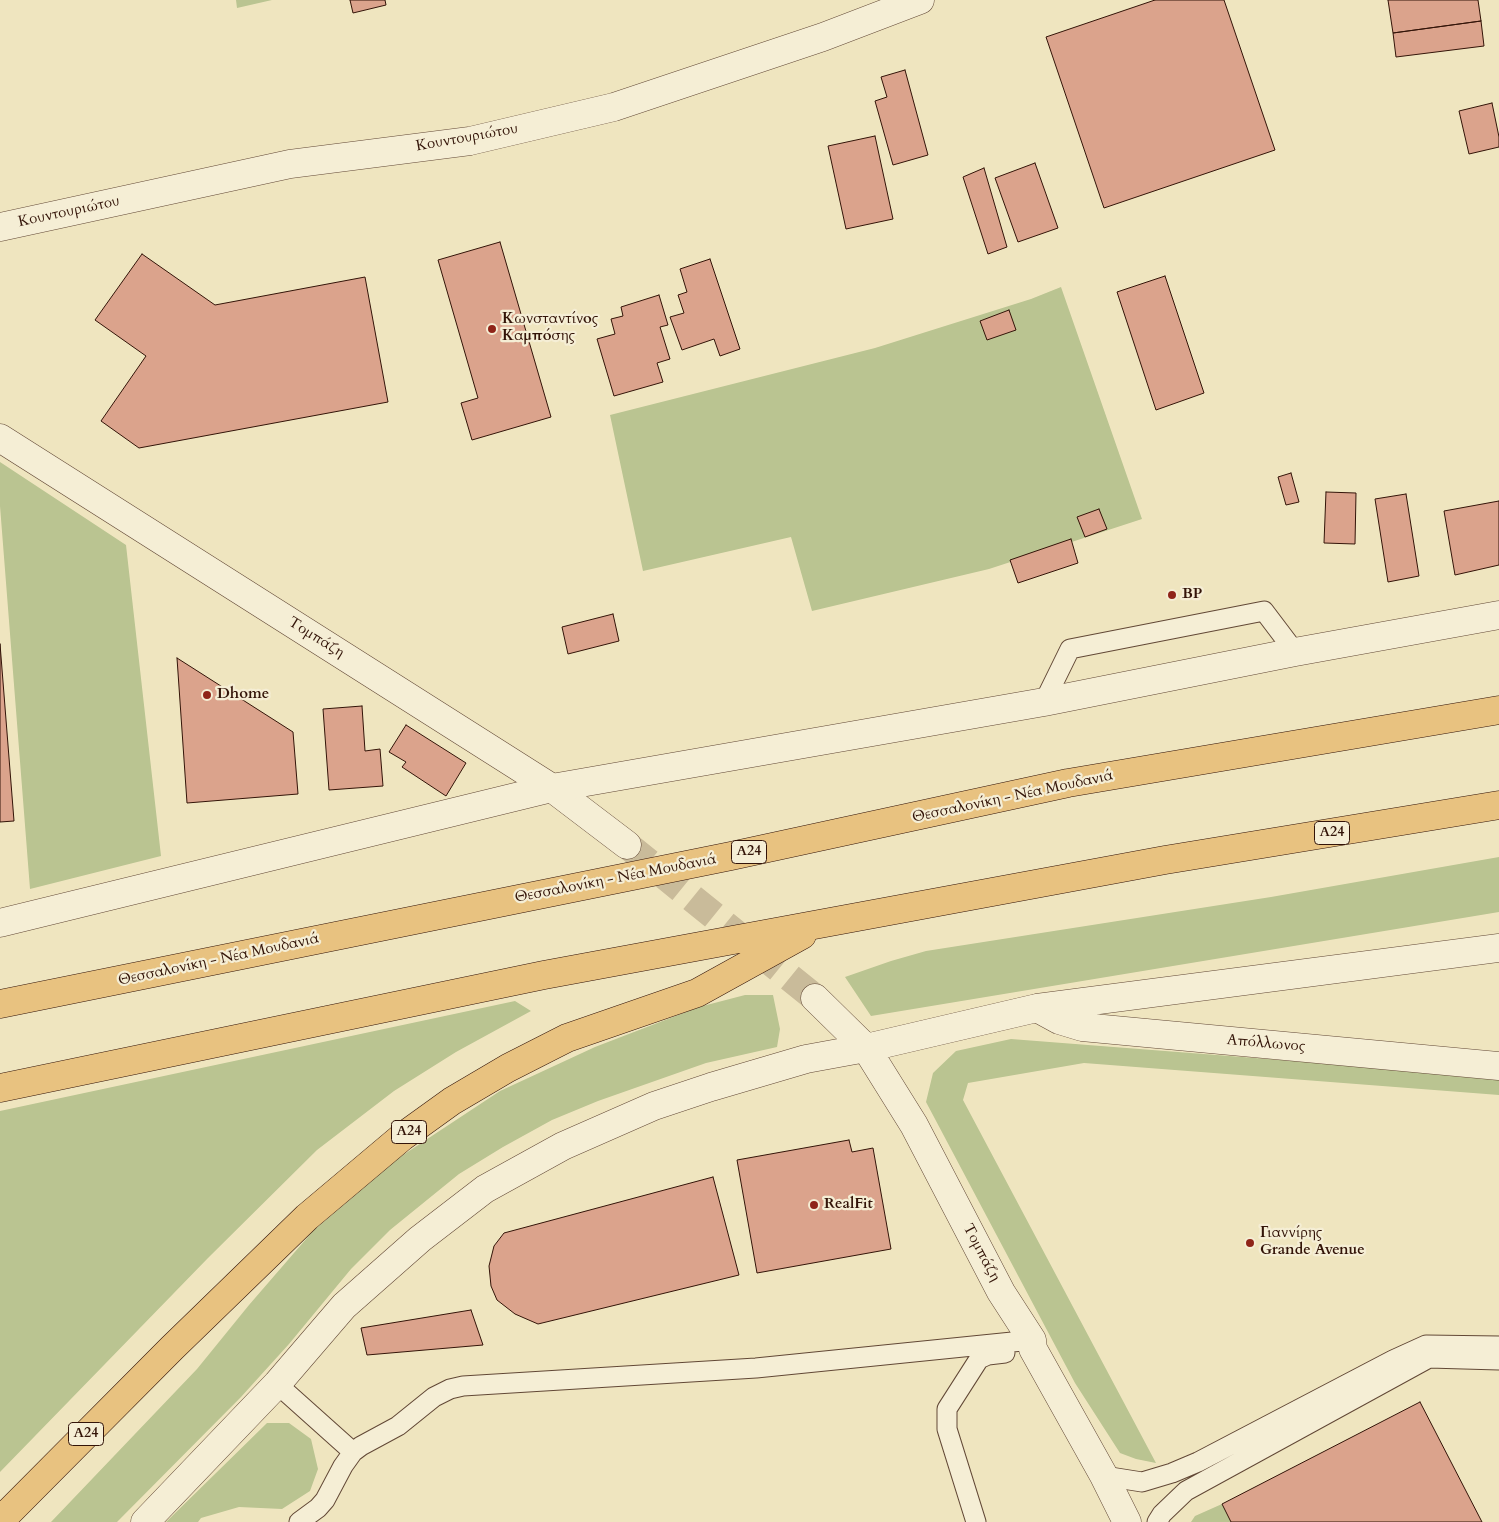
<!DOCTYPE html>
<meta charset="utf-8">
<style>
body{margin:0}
canvas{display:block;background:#efe5bf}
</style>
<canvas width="1499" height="1522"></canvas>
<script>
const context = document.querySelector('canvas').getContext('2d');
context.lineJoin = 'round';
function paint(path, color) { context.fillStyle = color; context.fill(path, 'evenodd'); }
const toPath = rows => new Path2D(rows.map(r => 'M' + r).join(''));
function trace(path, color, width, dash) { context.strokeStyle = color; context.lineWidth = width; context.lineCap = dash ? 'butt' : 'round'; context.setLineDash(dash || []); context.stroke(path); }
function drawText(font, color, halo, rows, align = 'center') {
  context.font = font + ' Cardo,serif'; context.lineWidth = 4.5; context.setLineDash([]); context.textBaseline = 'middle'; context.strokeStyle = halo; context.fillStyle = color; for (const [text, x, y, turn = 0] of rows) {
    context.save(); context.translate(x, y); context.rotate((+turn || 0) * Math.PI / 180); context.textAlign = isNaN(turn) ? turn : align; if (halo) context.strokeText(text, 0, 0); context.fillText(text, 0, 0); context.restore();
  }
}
paint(toPath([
 [236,0,272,0,237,8],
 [1061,287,1142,519,989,569,812,611,791,537,643,571,610,415,875,348,1031,299],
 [0,462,126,545,161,856,30,889,0,506],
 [1499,857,1499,912,871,1016,845,977,891,961,926,951,1271,897],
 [745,995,773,995,780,1029,777,1047,706,1063,598,1101,552,1120,503,1147,459,1174,390,1230,351,1269,289,1344,241,1397,117,1522,51,1522,197,1369,249,1305,313,1231,400,1157,500,1091,595,1047,699,1007],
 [515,1001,531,1011,456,1052,394,1091,317,1150,208,1258,0,1472,0,1111],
 [1011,1039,1499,1077,1499,1095,1084,1063,968,1083,963,1100,1156,1463,1136,1459,1120,1453,1075,1383,926,1102,933,1073,956,1051],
 [267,1423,289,1423,311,1439,318,1469,310,1491,282,1509,239,1507,201,1518,198,1522,166,1522],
 [1222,1504,1231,1522,1191,1522,1195,1516]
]), '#bac491');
const building = toPath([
 [350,0,385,0,386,5,353,13,350,0],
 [1155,0,1224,0,1275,150,1104,208,1046,37,1155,0],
 [1388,0,1478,0,1481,21,1393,33,1388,0],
 [1481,21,1484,46,1396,57,1393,33,1481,21],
 [905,70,928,155,893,165,875,101,887,97,881,77,905,70],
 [1492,103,1499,137,1499,147,1469,154,1459,111,1492,103],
 [875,136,893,219,846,229,828,146,875,136],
 [1035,163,1058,228,1018,242,995,178,1035,163],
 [984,168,1007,247,988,254,963,177,984,168],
 [500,242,551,417,472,440,461,403,478,398,438,260,500,242],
 [142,254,215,305,365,277,388,402,139,448,101,421,146,356,95,320,142,254],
 [710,259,740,349,720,356,714,339,682,350,670,317,684,313,678,295,687,292,680,269,710,259],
 [1165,276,1204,393,1156,410,1117,292,1165,276],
 [659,295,668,325,660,327,670,359,657,363,663,382,614,396,597,339,615,334,611,319,623,316,621,307,659,295],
 [1009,310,1016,330,987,340,980,321,1009,310],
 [1291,473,1299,502,1286,505,1278,477,1291,473],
 [1326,492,1356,493,1355,544,1324,543,1326,492],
 [1406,494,1419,576,1388,582,1375,499,1406,494],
 [1499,501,1499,565,1455,575,1444,511,1499,501],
 [1099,509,1107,529,1085,537,1077,517,1099,509],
 [1071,539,1078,563,1018,583,1010,560,1071,539],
 [613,614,619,641,568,654,562,627,613,614],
 [0,644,14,821,0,822,0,644],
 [177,658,293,732,298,794,187,803,177,658],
 [362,706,365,751,380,749,383,786,329,790,323,709,362,706],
 [406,725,466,763,446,796,402,767,406,762,389,752,406,725],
 [849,1140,852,1152,873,1148,891,1249,757,1273,737,1160,849,1140],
 [713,1177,739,1275,538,1324,515,1314,497,1300,491,1286,489,1266,494,1246,504,1233,713,1177],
 [471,1310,483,1345,367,1355,361,1328,471,1310],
 [1420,1402,1482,1522,1231,1522,1222,1504,1420,1402]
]);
paint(building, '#dba38c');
trace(building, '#331408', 1);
trace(toPath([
 [627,845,815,998]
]), '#c9bb9a', 28, [28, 14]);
const service = toPath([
 [1044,702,1070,649,1264,611,1295,652],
 [277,1384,353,1452],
 [1104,1476,1142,1482,1172,1473,1198,1462,1393,1360,1426,1345,1499,1346],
 [299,1522,318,1508,325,1500,343,1466,353,1452,361,1446,398,1426,434,1397,450,1389,463,1386,756,1368,1032,1340],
 [976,1522,947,1429,947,1409,979,1359,988,1355,1005,1353],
 [1157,1522,1162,1514,1186,1491,1429,1358,1499,1360]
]);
const minor = toPath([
 [0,438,552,788,627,845],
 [815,998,866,1048,914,1125,1001,1292,1032,1340,1033,1349,1104,1476,1127,1522],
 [1037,1008,1059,1020,1082,1027,1499,1066],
 [145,1522,277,1384,344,1306,420,1239,485,1189,563,1146,654,1106,711,1087,806,1059,866,1048,1037,1008,1499,948]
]);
const tertiary = toPath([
 [0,227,290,164,470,141,614,107,823,37,920,0],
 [0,923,552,788,1044,702,1295,652,1499,615]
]);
const trunk = toPath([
 [0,1004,731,856,1068,783,1499,710],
 [0,1088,544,975,1165,860,1499,805],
 [0,1521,172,1348,307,1217,402,1137,452,1101,508,1068,567,1038,697,993,802,935]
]);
trace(service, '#624836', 21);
trace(minor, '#624836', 29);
trace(tertiary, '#624836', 29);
trace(trunk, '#331408', 29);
trace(service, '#f5eed5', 19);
trace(minor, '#f5eed5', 28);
trace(tertiary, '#f5eed5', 28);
trace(trunk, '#e8c280', 28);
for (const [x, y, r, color] of [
 [492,329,5,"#8f2418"],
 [1172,595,5,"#8f2418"],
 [207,695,5,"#8f2418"],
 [814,1205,5,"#8f2418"],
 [1250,1243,5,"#8f2418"]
]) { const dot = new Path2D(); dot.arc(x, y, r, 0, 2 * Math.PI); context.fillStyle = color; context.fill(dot); trace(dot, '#f5eed5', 2); }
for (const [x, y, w] of [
 [1332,833,35],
 [749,852,35],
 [409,1132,35],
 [86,1434,35]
]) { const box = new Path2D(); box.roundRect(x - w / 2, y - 11.5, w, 23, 4); context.fillStyle = '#f5eed5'; context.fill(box); trace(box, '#331408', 1); }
drawText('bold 14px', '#331408', null, [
 ["Α24",1332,833],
 ["Α24",749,852],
 ["Α24",409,1132],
 ["Α24",86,1434]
]);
drawText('15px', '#331408', '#f5eed5', [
 ["Κουντουριώτου",467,138,-10],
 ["Κουντουριώτου",69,212,-12],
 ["Τομπάζη",316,638,32],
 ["Θεσσαλονίκη - Νέα Μουδανιά",1013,797,-12],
 ["Θεσσαλονίκη - Νέα Μουδανιά",616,879,-11],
 ["Θεσσαλονίκη - Νέα Μουδανιά",219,960,-12],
 ["Απόλλωνος",1266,1044,5],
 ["Τομπάζη",981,1253,62]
]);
drawText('bold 15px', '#331408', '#f5eed5', [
 ["Κωνσταντίνος",502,320],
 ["Καμπόσης",502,337],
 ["BP",1182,595],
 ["Dhome",217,695],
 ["RealFit",824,1205],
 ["Γιαννίρης",1260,1234],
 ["Grande Avenue",1260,1251]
], 'left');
</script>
